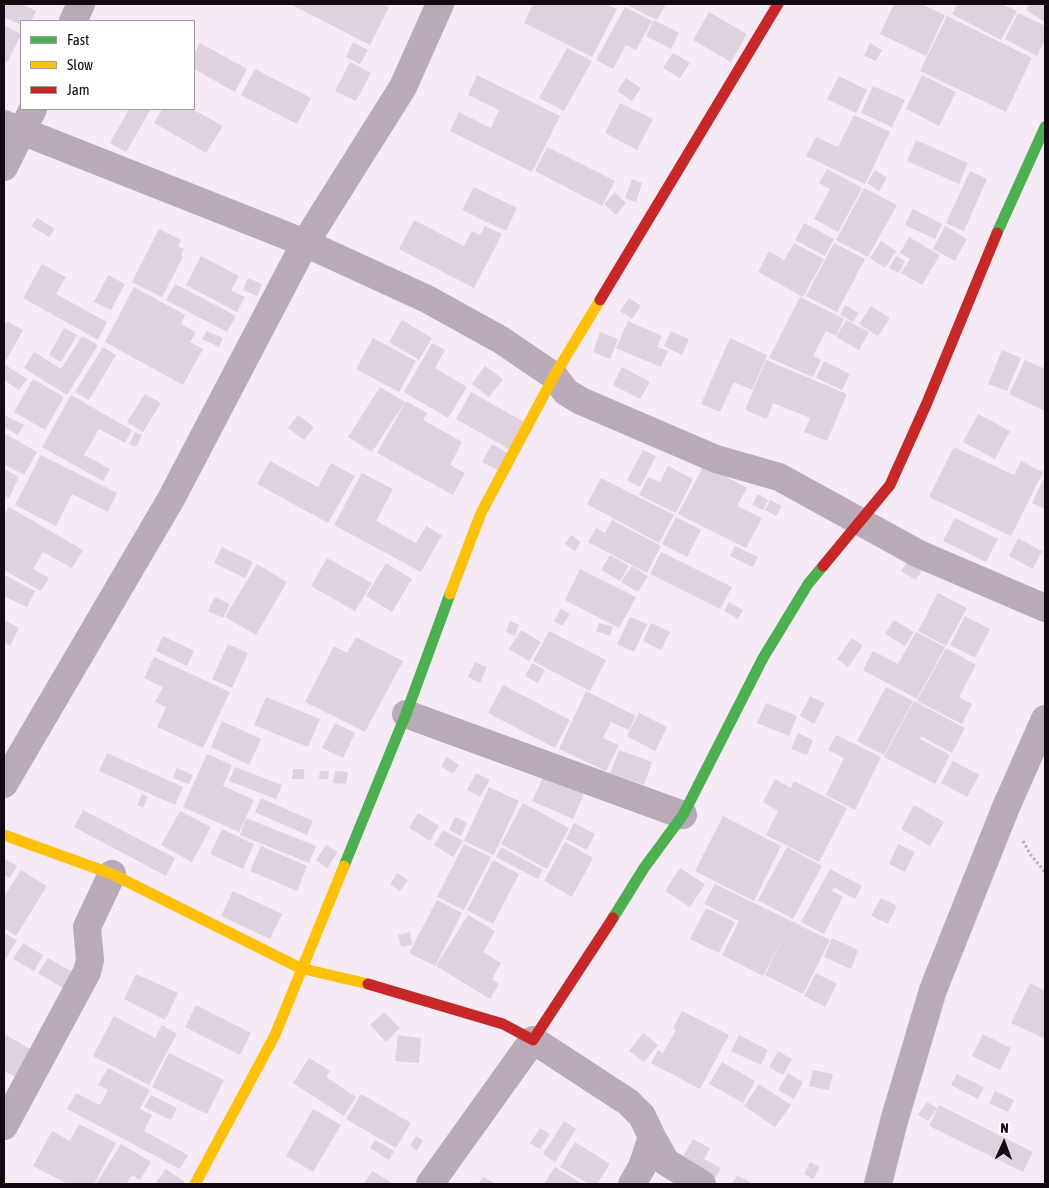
<!DOCTYPE html>
<style>
body{margin:0}
#map{position:relative;width:1049px;height:1188px;overflow:hidden;background:#f6eaf6;font-family:"Asap Condensed",sans-serif}
canvas{display:block}
.frame{position:absolute;inset:0;border:5px solid #120912;pointer-events:none}
.legend{position:absolute;left:20px;top:20px;width:175px;height:90px;box-sizing:border-box;background:#fff;border:1px solid #a09da0;margin:0;padding:6px 9px;list-style:none;font-size:15px;color:#120912}
.legend li{display:flex;align-items:center;gap:10px;height:25px}
.legend b{width:25px;border:1px solid #a09da0}
.north{position:absolute;left:979px;top:1118px;width:50px;height:50px;-webkit-text-stroke:4px #fff;paint-order:stroke;rotate:2deg;font-size:14px;font-weight:700;line-height:20px;text-align:center;color:#120912}
.north::after{content:'';display:block;margin:auto;width:18px;height:22px;background:#120912;clip-path:polygon(50% 0,100% 100%,50% 72%,0 100%)}
</style>
<div id="map">
<canvas width="1049" height="1188"></canvas>
<div class="frame"></div>
<ul class="legend">
<li><b style="height:6px;background:#4caf50"></b>Fast</li>
<li><b style="height:6px;background:#ffc107"></b>Slow</li>
<li><b style="height:6px;background:#c62828"></b>Jam</li>
</ul>
<div class="north">N</div>
</div>
<script>
const context = document.querySelector('canvas').getContext('2d');
context.lineJoin = 'round';
function paint(path, color) { context.fillStyle = color; context.fill(path, 'evenodd'); }
const toPath = rows => new Path2D(rows.map(r => 'M' + r).join(''));
function trace(path, color, width, dash) { context.strokeStyle = color; context.lineWidth = width; context.lineCap = dash ? 'butt' : 'round'; context.setLineDash(dash || []); context.stroke(path); }
paint(toPath([
 [4,4,22,4,36,11,31,21,21,21,21,25,4,17],
 [293,4,384,4,389,7,370,45,292,5],
 [533,4,607,4,617,9,592,57,524,23],
 [625,4,666,4,657,20],
 [894,4,921,4,945,15,926,56,880,34],
 [957,4,1002,4,1017,11,1001,40,952,14],
 [1029,4,1045,4,1045,22,1026,10],
 [625,7,652,21,636,50,626,45,613,69,596,60],
 [709,12,747,34,731,62,693,40],
 [1018,13,1045,26,1045,40,1037,56,1005,39],
 [947,16,1032,58,1006,112,920,71],
 [654,20,679,33,671,49,646,36],
 [4,25,21,34,7,63,4,61],
 [353,42,368,50,360,64,346,57],
 [200,43,247,69,235,92,194,69,194,54],
 [870,43,882,50,876,61,864,56],
 [567,48,592,61,564,111,539,98],
 [673,53,690,63,680,78,663,68],
 [350,62,371,73,356,101,335,91],
 [255,69,311,98,297,124,241,95],
 [477,75,560,116,532,172,450,131,459,112,491,128,499,110,468,95],
 [922,75,956,92,939,126,906,109],
 [839,76,867,90,856,113,827,99],
 [626,78,641,88,632,101,617,91],
 [873,86,905,100,892,127,861,113],
 [620,103,653,119,637,150,605,133],
 [129,109,151,109,126,152,110,143],
 [162,109,192,109,223,126,206,153,154,123],
 [854,115,890,132,865,184,806,156,816,137,838,147],
 [916,140,968,163,959,184,907,161],
 [547,147,615,181,602,206,535,171],
 [827,169,862,188,838,232,814,219,830,189,819,183],
 [875,170,887,178,879,191,867,183],
 [970,171,987,179,964,231,946,223],
 [632,179,642,183,636,202,625,198],
 [474,187,517,208,506,231,462,210],
 [864,188,897,205,868,257,836,240],
 [615,192,626,203,616,215,604,204],
 [913,209,942,224,935,239,905,225],
 [37,218,55,229,49,237,31,226],
 [414,220,464,246,472,231,480,235,485,226,502,234,474,288,399,249],
 [804,223,834,239,825,256,795,240],
 [945,226,967,239,955,261,933,249],
 [159,229,181,240,178,246,184,249,181,256,183,257,162,297,132,282],
 [909,237,940,255,922,285,901,273,910,259,900,253],
 [881,241,896,251,885,268,870,258],
 [794,243,824,259,803,297,758,272,769,251,784,260],
 [834,243,865,259,837,312,806,296],
 [201,256,239,276,231,290,245,297,237,312,186,285],
 [896,256,905,261,899,273,889,268],
 [42,264,66,277,56,294,107,322,98,340,23,298],
 [108,275,125,284,111,310,94,302],
 [248,278,262,284,257,296,243,290],
 [175,284,236,316,227,332,166,300],
 [134,287,185,315,181,324,196,332,190,342,203,349,183,385,105,342],
 [800,297,844,319,836,336,826,331,813,356,821,360,813,377,769,358],
 [629,298,641,306,632,319,620,311],
 [845,305,859,313,853,322,840,315],
 [871,306,890,318,878,336,859,324],
 [402,320,432,338,419,360,389,342],
 [846,320,869,332,859,350,836,337],
 [7,321,23,330,4,364,4,326],
 [628,321,662,336,657,347,668,351,661,367,616,348],
 [64,328,77,335,61,362,49,355],
 [207,331,223,338,219,347,202,339],
 [671,331,689,339,682,355,664,346],
 [600,332,618,339,610,359,593,352],
 [82,336,98,345,67,395,24,368,34,352,61,369],
 [373,338,416,361,399,392,356,369],
 [730,338,767,355,752,390,734,382,720,412,701,404],
 [432,343,445,350,435,368,467,387,448,418,404,392],
 [103,347,116,355,89,400,75,392],
 [1002,350,1021,358,1007,391,988,384],
 [766,360,847,394,827,441,804,432,810,418,773,403,767,419,745,410],
 [1025,360,1045,369,1045,411,1009,394],
 [824,361,850,374,842,390,816,378],
 [4,364,27,379,19,390,4,380],
 [485,366,503,379,489,397,472,384],
 [622,367,650,382,640,399,613,385],
 [33,379,64,397,45,430,14,412],
 [380,387,405,402,372,452,348,437],
 [471,392,524,422,509,449,456,419],
 [145,394,161,403,143,432,127,422],
 [71,395,132,430,125,443,99,429,84,455,110,469,103,481,42,447],
 [406,401,427,413,423,420,462,442,450,465,465,473,453,495,377,453],
 [978,414,1010,431,995,459,963,442],
 [4,415,24,425,18,435,4,427],
 [298,415,314,427,304,440,288,428],
 [135,432,142,435,136,447,129,444],
 [4,433,37,452,24,475,4,464],
 [492,444,509,454,499,471,482,462],
 [954,447,1014,475,1021,461,1043,472,1011,536,929,497],
 [643,450,656,456,640,487,627,480],
 [41,455,117,493,108,512,72,494,56,526,15,505],
 [270,461,318,487,331,463,355,476,328,523,257,484],
 [704,465,747,488,737,506,762,518,746,548,678,514],
 [668,466,693,479,676,513,639,495,648,477,660,482],
 [4,469,19,477,9,498,4,495],
 [362,473,393,489,376,521,416,543,426,526,442,535,421,572,334,525],
 [1045,476,1045,509,1032,503],
 [601,478,674,515,659,543,587,504],
 [758,494,768,500,763,510,752,505],
 [770,500,782,506,776,516,765,510],
 [9,507,83,550,72,568,43,552,33,569,49,578,41,591,4,570,4,516],
 [676,517,701,530,687,557,662,544],
 [955,518,998,539,986,562,943,541],
 [612,520,661,546,647,573,588,542,596,528,605,533],
 [571,535,581,542,575,551,565,544],
 [1018,538,1042,551,1033,569,1009,556],
 [735,546,758,557,753,567,730,556],
 [222,547,253,562,245,578,214,563],
 [661,552,732,587,720,609,650,574],
 [610,555,629,566,620,581,601,570],
 [911,557,925,566,916,580,901,571],
 [327,558,372,583,355,611,311,586],
 [386,563,412,579,392,612,366,596],
 [257,564,287,582,256,635,225,617],
 [632,566,648,576,638,592,621,582],
 [580,569,636,597,619,628,565,600],
 [4,575,35,591,27,607,4,596],
 [938,593,967,608,946,646,918,631],
 [215,597,230,604,223,618,208,611],
 [729,602,743,610,738,619,724,611],
 [561,609,570,614,562,626,554,621],
 [965,616,990,629,975,658,950,645],
 [630,617,647,624,634,652,617,644],
 [4,620,19,628,10,646,4,642],
 [894,620,914,632,905,646,885,634],
 [510,621,519,625,515,636,506,632],
 [599,623,613,627,610,636,596,631],
 [651,623,670,632,661,650,643,641],
 [521,630,541,642,529,661,509,649],
 [549,631,606,660,590,691,533,661],
 [916,632,945,647,917,699,863,670,873,651,898,664],
 [163,636,194,651,187,666,156,651],
 [356,637,403,661,365,732,305,702,334,646,347,653],
 [852,638,863,646,848,667,837,659],
 [228,644,248,653,232,688,212,679],
 [946,648,976,665,959,697,972,704,962,724,917,701],
 [154,657,230,692,203,748,157,727,166,707,155,702,163,687,144,678],
 [475,662,487,667,480,683,468,677],
 [532,663,545,670,538,683,525,676],
 [503,685,570,720,555,748,488,713],
 [886,687,913,701,884,755,857,741],
 [586,691,636,716,629,730,611,722,603,738,619,745,606,771,559,749],
 [810,696,825,703,814,724,800,716],
 [266,697,320,719,308,747,254,725],
 [914,701,965,728,952,753,921,736,920,739,950,755,935,784,884,757],
 [766,703,797,716,789,736,757,723],
 [639,713,667,727,655,751,627,736],
 [222,721,261,739,249,765,211,747],
 [335,723,355,733,343,758,322,748],
 [798,733,813,740,807,755,791,749],
 [836,735,881,757,855,810,826,795,844,758,828,750],
 [619,750,652,762,644,785,610,773],
 [107,753,183,787,175,805,99,771],
 [207,754,232,765,223,786,254,800,239,832,183,807],
 [447,757,459,765,453,774,441,766],
 [953,761,979,775,967,797,941,783],
 [235,767,282,785,276,799,229,781],
 [177,768,193,775,189,784,173,778],
 [293,769,304,769,304,779,292,779],
 [320,771,329,771,328,779,319,779],
 [335,771,348,772,346,784,333,783],
 [546,771,586,789,573,819,532,801],
 [476,773,490,780,480,797,467,790],
 [775,779,791,788,794,781,847,808,819,862,766,835,778,811,763,802],
 [489,787,519,801,494,855,464,841],
 [142,794,148,797,143,808,137,805],
 [261,798,313,821,307,835,255,812],
 [523,803,569,828,547,869,501,844],
 [914,805,944,822,930,846,901,829],
 [83,810,175,858,166,876,74,827],
 [180,811,211,827,192,862,161,845],
 [418,813,439,826,430,841,409,828],
 [723,816,781,846,754,901,695,871],
 [455,817,467,823,461,836,449,830],
 [246,818,316,846,309,863,240,835],
 [574,823,595,834,587,850,566,839],
 [222,829,254,844,243,869,210,854],
 [443,830,463,841,453,857,434,845],
 [565,842,593,858,572,897,544,881],
 [464,844,491,857,464,910,437,897],
 [898,844,915,852,905,872,889,864],
 [326,845,338,852,327,868,316,860],
 [261,846,307,866,297,891,250,871],
 [501,847,543,870,538,879,496,857],
 [787,847,822,866,793,919,758,900],
 [5,859,17,866,10,878,4,875],
 [493,860,519,874,493,924,467,910],
 [680,868,705,884,690,907,665,891],
 [830,869,862,886,855,899,834,887,832,891,843,897,824,934,801,922],
 [21,870,47,886,16,936,4,928,4,897],
 [397,873,408,880,400,891,390,884],
 [715,884,830,940,803,994,765,975,786,931,763,976,722,955,739,921,704,904],
 [233,891,282,914,270,939,221,916],
 [881,898,897,906,888,924,871,916],
 [437,900,462,913,435,966,409,953],
 [706,908,735,922,719,953,690,939],
 [468,915,495,931,483,952,501,963,492,979,499,984,490,999,436,966],
 [410,932,412,945,401,947,398,935],
 [4,933,17,940,4,962],
 [832,938,858,950,851,969,824,957],
 [23,943,43,955,34,971,13,959],
 [48,958,76,974,66,990,38,973],
 [816,973,837,984,825,1007,804,996],
 [136,974,178,993,165,1020,124,999],
 [1030,983,1045,991,1045,1039,1011,1023],
 [196,1005,251,1033,240,1055,185,1027],
 [682,1011,729,1035,700,1089,651,1063,658,1050,663,1053,676,1030,673,1028],
 [384,1012,400,1028,386,1042,370,1025],
 [114,1016,155,1038,162,1025,177,1034,149,1085,93,1056],
 [643,1033,658,1045,644,1062,629,1051],
 [4,1034,34,1051,19,1079,4,1071],
 [983,1034,1011,1048,1000,1070,972,1056],
 [398,1035,421,1038,419,1063,395,1061],
 [739,1035,768,1050,761,1065,731,1051],
 [778,1051,792,1059,783,1075,769,1067],
 [169,1053,224,1080,207,1114,152,1087],
 [309,1058,330,1071,326,1077,356,1097,344,1116,293,1083],
 [722,1062,755,1081,743,1103,709,1084],
 [108,1068,150,1090,140,1109,152,1115,144,1131,188,1155,180,1169,67,1109,76,1093,100,1105,108,1090,98,1085],
 [813,1070,833,1074,829,1090,809,1086],
 [788,1073,803,1082,794,1099,778,1090],
 [957,1074,984,1087,978,1099,951,1085],
 [759,1084,791,1105,775,1127,744,1106],
 [995,1091,1014,1100,1008,1112,989,1103],
 [361,1094,411,1123,396,1148,346,1119],
 [151,1095,177,1108,171,1120,144,1107],
 [927,1102,937,1108,928,1121,918,1115],
 [939,1105,1033,1152,1023,1172,929,1126],
 [313,1109,341,1125,313,1172,286,1156],
 [564,1121,576,1129,555,1162,543,1154],
 [79,1124,116,1143,94,1184,68,1184,33,1166,52,1131,70,1141],
 [540,1128,550,1134,540,1149,530,1143],
 [416,1136,423,1140,417,1151,410,1146],
 [693,1139,710,1148,704,1159,721,1168,712,1184,678,1165],
 [375,1140,394,1151,389,1160,370,1148],
 [575,1142,610,1164,597,1184,589,1184,560,1167],
 [121,1144,151,1162,140,1180,132,1175,126,1184,96,1184],
 [810,1162,820,1167,813,1179,804,1174],
 [555,1167,581,1183,580,1184,544,1184],
 [166,1169,185,1182,183,1184,159,1184,156,1182],
 [372,1171,394,1184,364,1184],
 [737,1175,750,1182,748,1184,732,1184],
 [483,1177,496,1184,478,1184]
]), '#ddd2dd');
trace(toPath([
 [1023,841,1030,854,1045,872]
]), '#baaeba', 3, [2.5, 2.5]);
trace(toPath([
 [73,21,81,4],
 [4,124,305,243,427,299,501,340,554,376,566,392,581,401,716,459,779,477,919,554,1045,608],
 [4,167,33,109],
 [406,714,683,815],
 [4,784,171,499,305,243,403,87,440,4],
 [4,1126,87,972,90,960,87,927,112,874],
 [652,1137,666,1162,702,1184],
 [430,1184,533,1040,628,1102,642,1116,652,1137,642,1167,632,1184],
 [878,1184,894,1121,933,990,1006,807,1045,719]
]), '#b9aab8', 28);
trace(toPath([
 [997,233,1045,127],
 [344,866,406,714,450,594],
 [613,918,644,868,683,815,763,658,808,584,823,566]
]), '#4caf50', 11);
trace(toPath([
 [450,594,481,513,554,376,600,300],
 [4,835,112,874,300,968,368,984],
 [195,1184,275,1035,344,866]
]), '#ffc107', 11);
trace(toPath([
 [600,300,778,4],
 [823,566,890,485,926,405,997,233],
 [368,984,503,1024,533,1040,613,918]
]), '#c62828', 11);
</script>
